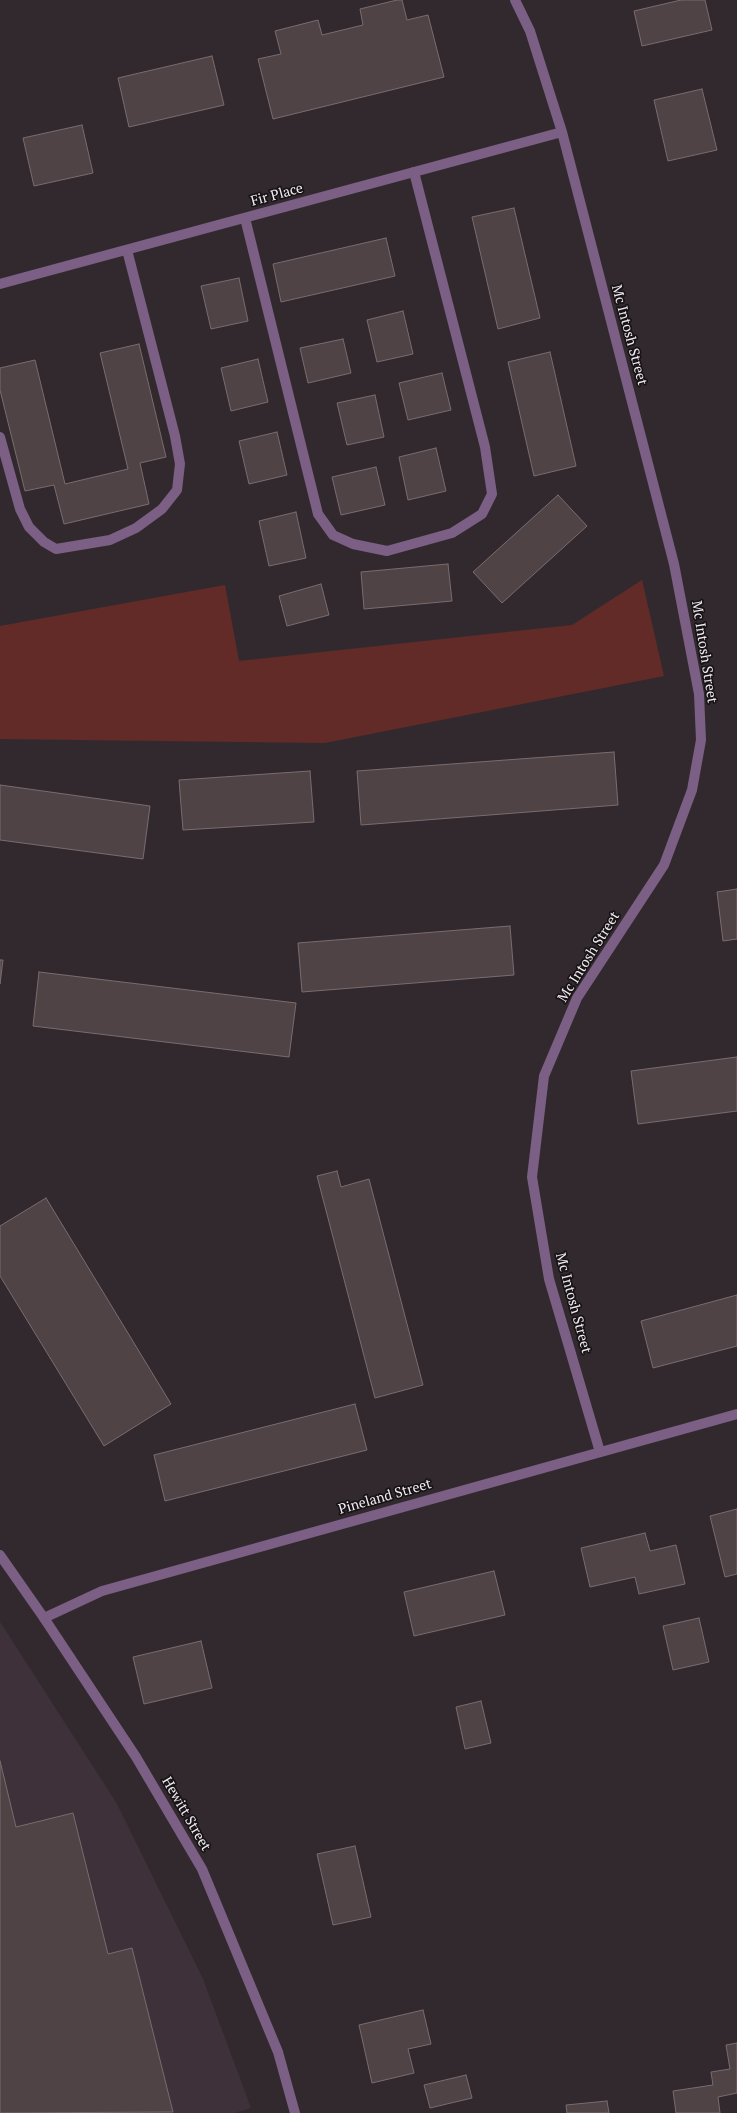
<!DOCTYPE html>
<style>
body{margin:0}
canvas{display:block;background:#32292f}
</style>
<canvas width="737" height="2113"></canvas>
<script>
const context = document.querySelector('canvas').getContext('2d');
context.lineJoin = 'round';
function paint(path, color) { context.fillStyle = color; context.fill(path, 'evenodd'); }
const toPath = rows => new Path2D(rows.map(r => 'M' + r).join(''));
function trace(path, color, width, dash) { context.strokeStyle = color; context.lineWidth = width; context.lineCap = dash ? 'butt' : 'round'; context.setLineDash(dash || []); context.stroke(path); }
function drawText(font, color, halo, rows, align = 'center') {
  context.font = font + ' "PT Serif",serif'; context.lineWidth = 3.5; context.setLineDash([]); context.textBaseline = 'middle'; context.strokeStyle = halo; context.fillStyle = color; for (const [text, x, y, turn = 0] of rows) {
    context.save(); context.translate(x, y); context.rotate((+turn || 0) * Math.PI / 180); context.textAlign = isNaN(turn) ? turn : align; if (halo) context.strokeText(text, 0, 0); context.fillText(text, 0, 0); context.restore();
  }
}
paint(toPath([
 [0,1622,117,1804,203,1979,251,2108,234,2113,0,2113]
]), '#3f313a');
paint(toPath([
 [642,580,664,676,325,743,0,739,0,626,225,585,239,661,572,625]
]), '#622b28');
const building = toPath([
 [397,0,402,0,407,20,428,15,444,77,273,119,258,59,281,54,275,31,318,20,322,35,363,25,360,9,397,0],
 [681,0,705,0,712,30,642,46,634,11,681,0],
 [212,56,224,105,129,127,118,78,212,56],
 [702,89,717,150,668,161,654,100,702,89],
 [82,125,93,173,34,186,23,138,82,125],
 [514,208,540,318,498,329,472,217,514,208],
 [386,238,395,276,281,302,273,264,386,238],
 [239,278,248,321,211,329,201,286,239,278],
 [403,311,413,354,377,362,367,320,403,311],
 [343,339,351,373,308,383,300,348,343,339],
 [139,344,166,457,140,463,149,504,64,524,54,485,25,491,0,390,0,368,35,360,65,484,128,469,100,353,139,344],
 [550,352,576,466,534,476,508,362,550,352],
 [258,359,268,402,231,411,221,368,258,359],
 [442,373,451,410,408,420,399,383,442,373],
 [375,395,384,437,347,445,337,403,375,395],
 [277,432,287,475,249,484,239,441,277,432],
 [436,448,446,491,408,500,399,457,436,448],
 [376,467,385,505,341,515,332,477,376,467],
 [558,495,587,526,502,603,473,572,558,495],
 [296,512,306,558,269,566,259,521,296,512],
 [448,564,452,601,364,609,361,572,448,564],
 [321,584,329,615,287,626,279,596,321,584],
 [614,752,618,805,361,825,357,771,614,752],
 [310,771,314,822,183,830,179,780,310,771],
 [0,785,150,806,143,859,0,840,0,785],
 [737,889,737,939,723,941,717,892,737,889],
 [510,926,514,975,302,992,298,943,510,926],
 [0,960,3,960,0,984,0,960],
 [39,972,296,1003,289,1057,33,1026,39,972],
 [737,1057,737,1111,638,1124,631,1071,737,1057],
 [337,1171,341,1187,369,1179,423,1385,375,1398,317,1176,337,1171],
 [46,1198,171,1404,104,1446,0,1276,0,1226,46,1198],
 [737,1295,737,1346,653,1368,641,1321,737,1295],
 [355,1404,367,1450,165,1501,154,1455,355,1404],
 [737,1509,737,1574,725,1577,710,1516,737,1509],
 [645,1533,650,1551,676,1545,685,1584,639,1594,635,1577,590,1587,581,1548,645,1533],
 [494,1571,505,1615,414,1636,404,1592,494,1571],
 [699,1618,709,1662,673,1670,663,1626,699,1618],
 [201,1641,212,1688,144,1704,133,1657,201,1641],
 [481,1701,491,1743,465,1749,456,1707,481,1701],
 [0,1761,16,1827,73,1813,108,1954,132,1948,173,2112,0,2113,0,1761],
 [355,1846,371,1917,333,1925,317,1854,355,1846],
 [423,2010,431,2044,408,2049,414,2073,372,2083,359,2025,423,2010],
 [737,2043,737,2093,718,2097,720,2113,676,2113,673,2091,713,2085,711,2072,730,2069,726,2045,737,2043],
 [466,2075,472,2098,430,2108,424,2085,466,2075],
 [607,2101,609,2113,567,2113,566,2105,607,2101]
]);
paint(building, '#4f4346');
trace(building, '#796c6f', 1);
trace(toPath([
 [245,218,318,514,333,535,353,544,387,551,452,533,482,514,492,494,485,447,414,172],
 [0,437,20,509,29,527,44,542,56,549,110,540,136,528,162,509,177,490,180,464,175,436,127,250]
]), '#7c5f84', 10);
trace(toPath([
 [515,0,530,31,562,132,674,564,699,694,701,740,692,790,664,865,577,998,544,1076,532,1177,549,1279,600,1452],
 [0,284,562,132],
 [44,1618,102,1591,737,1414]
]), '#7c5f84', 10);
trace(toPath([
 [0,1555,44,1618,136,1757,202,1869,278,2052,295,2113]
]), '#7c5f84', 10);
drawText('14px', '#f2ecf0', '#171316', [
 ["Fir Place",277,195,-15],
 ["Mc Intosh Street",629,335,75],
 ["Mc Intosh Street",704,652,81],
 ["Mc Intosh Street",589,957,-58],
 ["Mc Intosh Street",573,1303,75],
 ["Pineland Street",385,1497,-16],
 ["Hewitt Street",186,1814,60]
]);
</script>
